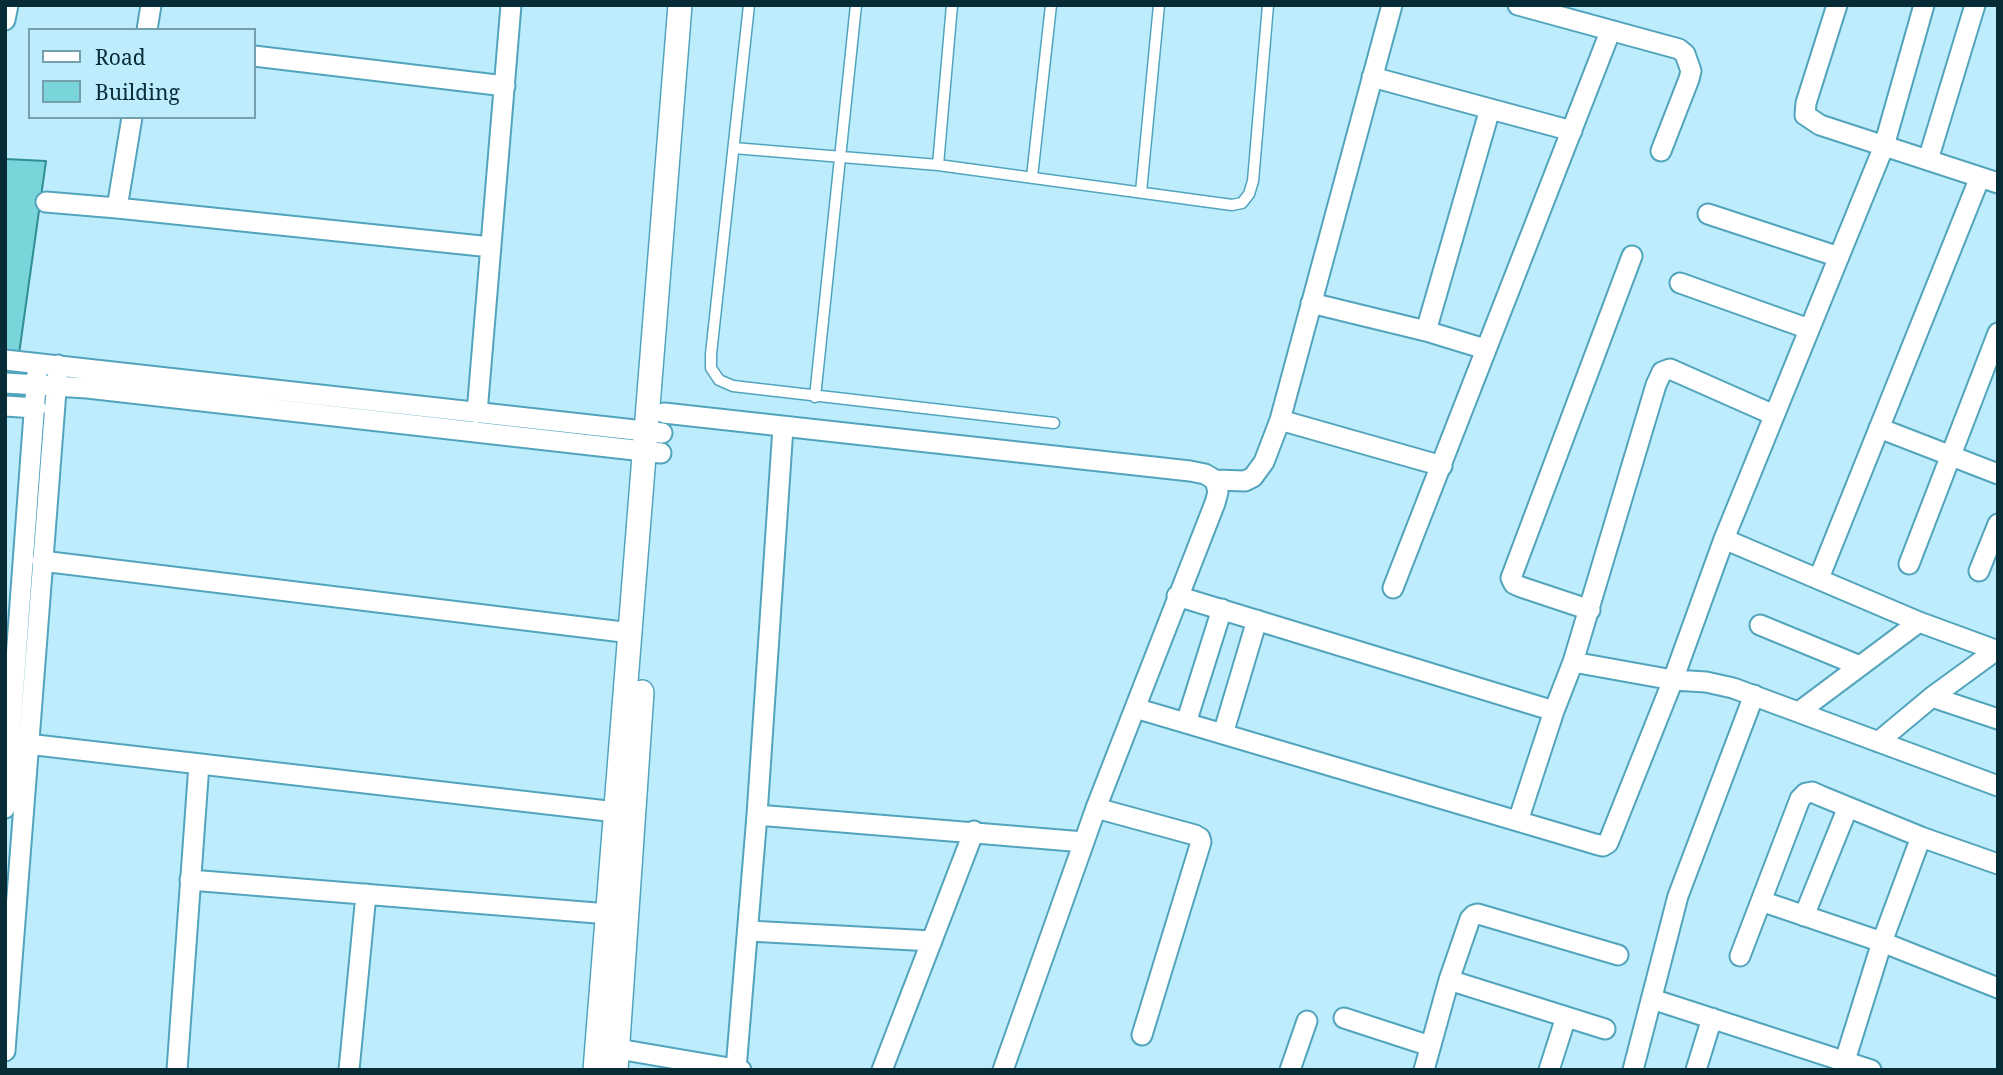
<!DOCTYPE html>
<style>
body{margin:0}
#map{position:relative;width:2003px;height:1075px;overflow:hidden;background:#bdecfc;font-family:"Noto Serif",serif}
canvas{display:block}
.frame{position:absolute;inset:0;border:7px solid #082c36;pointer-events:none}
.legend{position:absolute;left:28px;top:28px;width:228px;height:91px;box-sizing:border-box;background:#bdecfc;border:2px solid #759fad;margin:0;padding:9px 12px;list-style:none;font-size:21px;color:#082c36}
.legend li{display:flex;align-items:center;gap:14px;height:35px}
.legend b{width:35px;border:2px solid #759fad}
</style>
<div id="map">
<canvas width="2003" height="1075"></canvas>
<div class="frame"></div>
<ul class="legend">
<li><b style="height:9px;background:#fff"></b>Road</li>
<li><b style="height:19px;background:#7ad5db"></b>Building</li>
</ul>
</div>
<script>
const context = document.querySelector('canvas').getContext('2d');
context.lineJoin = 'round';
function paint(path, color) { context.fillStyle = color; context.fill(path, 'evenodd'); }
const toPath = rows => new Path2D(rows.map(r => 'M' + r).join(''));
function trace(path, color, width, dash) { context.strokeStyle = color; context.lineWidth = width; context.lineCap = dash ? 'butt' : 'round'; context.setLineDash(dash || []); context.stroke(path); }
const building = toPath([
 [5,159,46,161,18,361,5,356,5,159]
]);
paint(building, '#7ad5db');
trace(building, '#2f8f95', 2);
const service = toPath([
 [749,5,711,354,711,368,719,380,733,386,1054,423],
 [734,148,938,165,1232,205,1242,203,1249,194,1253,181,1268,5],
 [938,165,952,5],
 [1032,177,1051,5],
 [1141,192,1159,5],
 [815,397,856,5]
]);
const minor = toPath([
 [1392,5,1280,420,1442,466],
 [1518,5,1679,49,1685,54,1691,71,1689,79,1661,151],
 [1837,5,1806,103,1805,115,1820,125,1998,183],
 [5,20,8,5],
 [147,30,151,5],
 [254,56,505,86],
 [1372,77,1572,131],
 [1928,160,1975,5],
 [46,202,117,208,491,247],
 [117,208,132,117],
 [1708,214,1839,257],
 [1680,283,1809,329],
 [1311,303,1426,331,1485,349],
 [1426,331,1490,109],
 [5,360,662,433],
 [5,383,87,388,661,453],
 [5,406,36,408],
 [477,413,511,5],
 [664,413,1190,471,1205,474,1215,480,1218,492,1215,503,1096,808,1003,1070],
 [1879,428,1998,474],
 [1215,480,1245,481,1253,477,1264,462,1280,420],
 [1724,539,1919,622,1998,651],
 [42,561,631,633],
 [1909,564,1998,333],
 [1979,571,1998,524],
 [1819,578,1980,177],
 [1393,588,1610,32],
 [1177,596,1554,711],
 [1590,610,1521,587,1514,584,1511,578,1632,256],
 [1760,625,1860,666],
 [1573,662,1656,385,1662,372,1670,369,1774,415],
 [1932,697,1998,719],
 [1135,708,1595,844,1603,846,1608,843,1673,680,1724,539,1884,146,1924,5],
 [1800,711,1919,622],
 [1186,723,1222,609],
 [1223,734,1257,620],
 [10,742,616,812],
 [1878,742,1932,697,1998,649],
 [5,808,37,373],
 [1096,808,1195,835,1200,838,1201,842,1142,1035],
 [757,815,1084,842],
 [1518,821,1554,711,1573,662,1673,680,1706,682,1733,688,1998,786],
 [190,880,621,915],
 [1761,901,1882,942,1998,988],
 [1804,916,1848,807],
 [749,931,932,941],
 [1740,956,1800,799,1806,793,1812,792,1821,796,1921,837,1998,864],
 [1449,980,1605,1029],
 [1652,999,1871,1070],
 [1344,1018,1430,1046],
 [618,1049,741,1070],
 [5,1051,58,365],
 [736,1069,757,815,783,427],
 [177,1070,199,764],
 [349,1070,366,894],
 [882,1070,974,831],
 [1290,1070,1307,1021],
 [1424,1070,1449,980,1470,919,1474,915,1478,914,1618,955],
 [1549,1070,1566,1017],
 [1633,1070,1678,896,1754,695],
 [1696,1070,1712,1018],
 [1842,1070,1882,942,1921,837]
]);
const tertiary = toPath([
 [595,1070,680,5],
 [616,1070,642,692]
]);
trace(service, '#52a4bd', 13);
trace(minor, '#52a4bd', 23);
trace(tertiary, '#52a4bd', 26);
trace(service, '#fff', 10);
trace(minor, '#fff', 19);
trace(tertiary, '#fff', 23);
</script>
